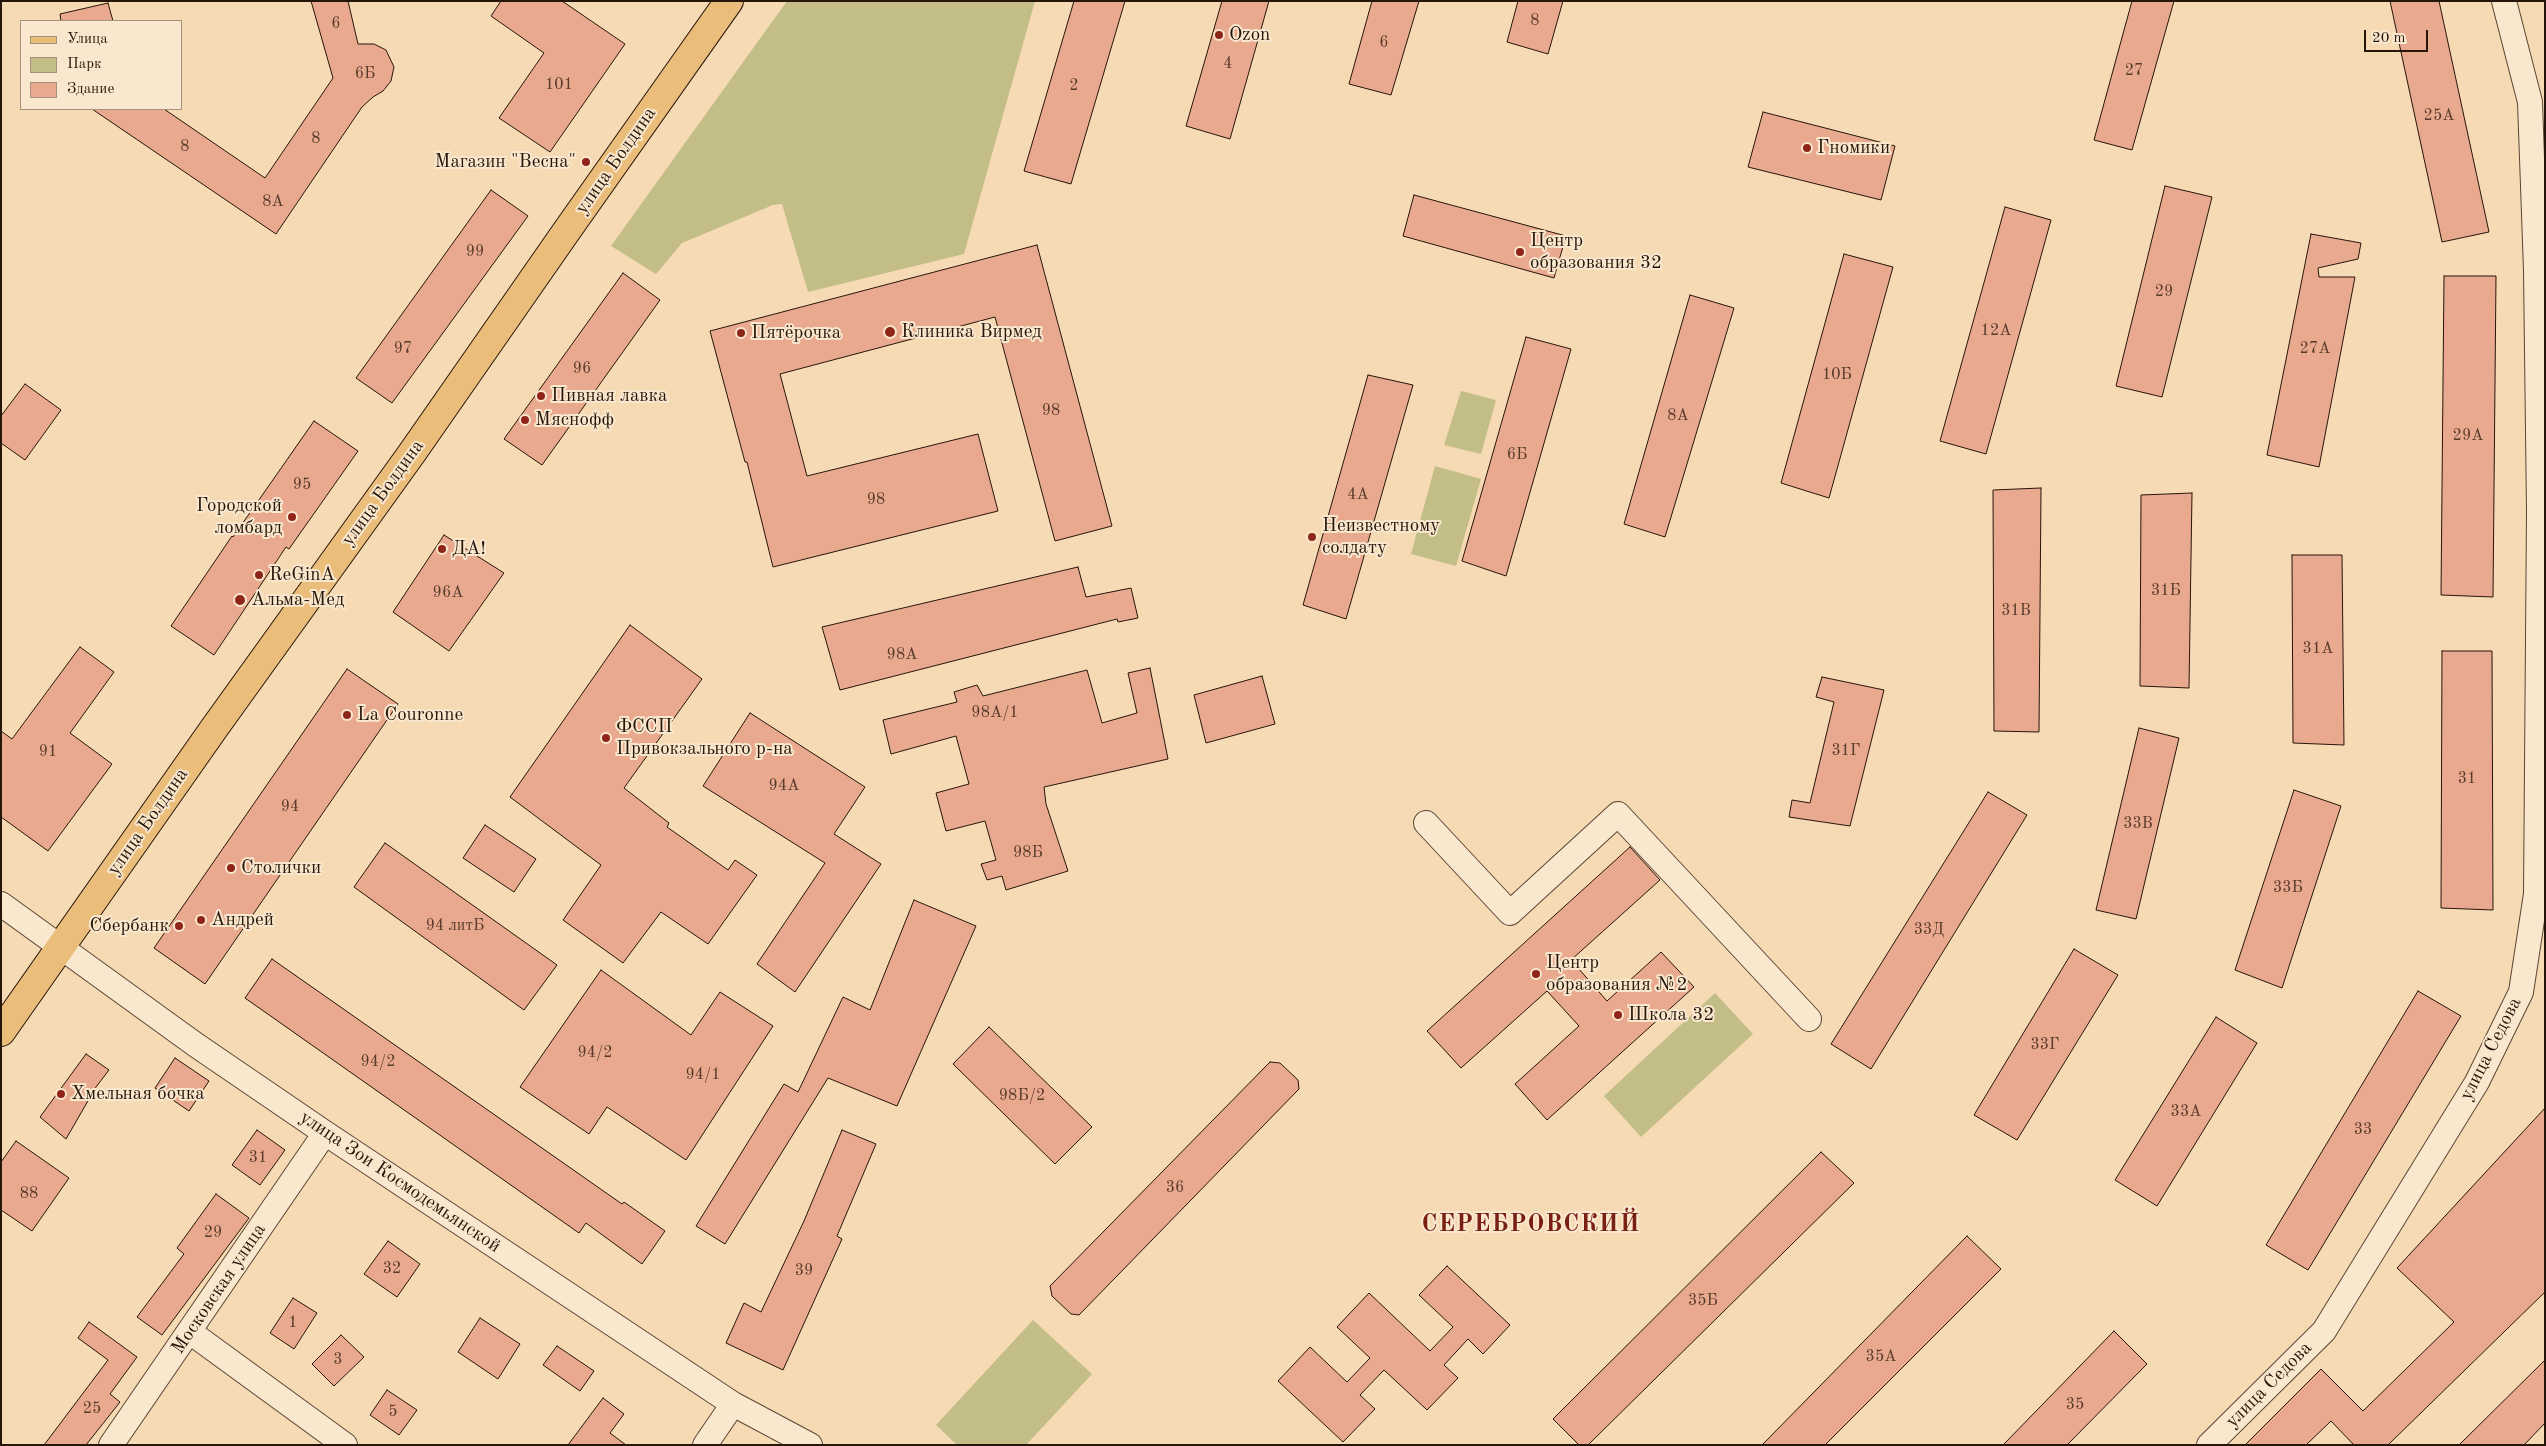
<!DOCTYPE html>
<meta charset="utf-8">
<style>
body{margin:0}
#map{position:relative;width:2546px;height:1446px;overflow:hidden;background:#f6dab4;font-family:"Old Standard TT",serif}
canvas{display:block}
.frame{position:absolute;inset:0;border:2px solid #261509;pointer-events:none}
.legend{position:absolute;left:20px;top:20px;width:162px;height:90px;box-sizing:border-box;background:#f9e7ce;border:1px solid #a5937f;margin:0;padding:6px 9px;list-style:none;font-size:15px;color:#261509}
.legend li{display:flex;align-items:center;gap:10px;height:25px}
.legend b{width:25px;border:1px solid #a5937f}
.scale{position:absolute;left:2364px;top:30px;width:64px;height:22px;box-sizing:border-box;border:2px solid #261509;border-top:0;padding-left:6px;font-size:15px;line-height:18px;white-space:nowrap;color:#261509;-webkit-text-stroke:4px #f9e7ce;paint-order:stroke}
</style>
<div id="map">
<canvas width="2546" height="1446"></canvas>
<div class="frame"></div>
<ul class="legend">
<li><b style="height:6px;background:#ebbd7a"></b>Улица</li>
<li><b style="height:14px;background:#c3bd88"></b>Парк</li>
<li><b style="height:14px;background:#e9a98e"></b>Здание</li>
</ul>
<div class="scale">20 m</div>
</div>
<script>
const context = document.querySelector('canvas').getContext('2d');
context.lineJoin = 'round';
function paint(path, color) { context.fillStyle = color; context.fill(path, 'evenodd'); }
const toPath = rows => new Path2D(rows.map(r => 'M' + r).join(''));
function trace(path, color, width, dash) { context.strokeStyle = color; context.lineWidth = width; context.lineCap = dash ? 'butt' : 'round'; context.setLineDash(dash || []); context.stroke(path); }
function drawText(font, color, halo, rows, align = 'center') {
  context.font = font + ' "Old Standard TT",serif'; context.lineWidth = 4; context.setLineDash([]); context.textBaseline = 'middle'; context.strokeStyle = halo; context.fillStyle = color; for (const [text, x, y, turn = 0] of rows) {
    context.save(); context.translate(x, y); context.rotate((+turn || 0) * Math.PI / 180); context.textAlign = isNaN(turn) ? turn : align; if (halo) context.strokeText(text, 0, 0); context.fillText(text, 0, 0); context.restore();
  }
}
paint(toPath([
 [787,1,1035,1,964,254,808,292,782,204,773,205,682,243,656,274,611,246],
 [1461,391,1496,400,1481,454,1444,445],
 [1435,466,1481,479,1456,566,1411,554],
 [1715,993,1753,1034,1641,1137,1604,1096],
 [1033,1320,1092,1374,1026,1445,957,1445,936,1425]
]), '#c3bd88');
const building = toPath([
 [311,1,348,1,358,44,374,44,386,50,394,67,391,81,383,91,373,97,362,107,276,234,92,109,164,109,265,178,333,78,311,1],
 [501,1,562,1,625,44,550,152,499,118,544,53,491,16,501,1],
 [1074,1,1125,1,1071,184,1024,171,1074,1],
 [1222,1,1269,1,1230,139,1186,126,1222,1],
 [1372,1,1419,1,1391,95,1349,84,1372,1],
 [1518,1,1563,1,1548,54,1507,42,1518,1],
 [2132,1,2174,1,2132,150,2094,140,2132,1],
 [2390,1,2439,1,2489,232,2442,242,2390,1],
 [108,3,113,21,61,21,60,14,108,3],
 [1763,112,1895,146,1881,200,1748,167,1763,112],
 [2165,186,2212,197,2162,397,2116,386,2165,186],
 [491,190,528,216,392,403,356,378,491,190],
 [1414,195,1566,236,1554,278,1403,236,1414,195],
 [2005,207,2051,220,1986,454,1940,441,2005,207],
 [2311,234,2361,243,2358,259,2318,268,2319,277,2355,277,2319,467,2267,455,2311,234],
 [1037,245,1112,526,1055,541,995,317,780,374,807,476,978,434,998,511,773,567,747,462,745,462,710,331,1037,245],
 [1844,254,1893,267,1829,498,1781,483,1844,254],
 [623,273,660,300,542,465,504,439,623,273],
 [2444,276,2496,276,2493,597,2441,595,2444,276],
 [1690,295,1734,308,1665,537,1624,524,1690,295],
 [1526,337,1571,349,1506,576,1462,561,1526,337],
 [1368,375,1413,385,1346,619,1303,605,1368,375],
 [25,384,61,410,25,460,1,443,1,416,25,384],
 [314,421,358,451,289,549,286,547,214,655,171,626,232,536,233,537,314,421],
 [2041,488,2039,732,1994,731,1993,490,2041,488],
 [2192,493,2189,688,2140,686,2141,495,2192,493],
 [444,535,504,573,449,651,393,612,444,535],
 [2292,555,2342,555,2344,745,2293,743,2292,555],
 [1078,567,1086,597,1131,588,1138,618,1118,622,1117,619,840,690,822,627,1078,567],
 [630,625,702,679,624,788,669,823,667,827,728,870,735,860,757,875,708,944,661,912,623,963,563,920,601,865,510,797,630,625],
 [80,647,114,672,70,733,112,764,48,851,1,817,1,731,12,739,80,647],
 [2442,651,2492,651,2493,910,2441,908,2442,651],
 [1150,668,1168,759,1044,787,1046,804,1068,871,1006,890,1002,876,987,880,981,864,996,860,985,821,946,831,936,793,969,784,956,736,891,754,883,720,957,702,954,692,977,685,983,696,1087,670,1102,723,1137,713,1128,673,1150,668],
 [347,669,398,704,205,984,154,948,347,669],
 [1262,676,1275,724,1206,743,1194,695,1262,676],
 [1822,677,1884,690,1850,826,1789,817,1792,800,1810,803,1834,702,1816,697,1822,677],
 [750,713,865,787,834,834,881,864,795,992,757,964,825,863,703,786,750,713],
 [2139,728,2179,738,2136,919,2096,910,2139,728],
 [2294,790,2341,806,2282,988,2235,970,2294,790],
 [1988,792,2027,815,1871,1069,1831,1044,1988,792],
 [485,825,536,859,514,892,463,858,485,825],
 [385,843,557,965,524,1010,354,887,385,843],
 [1630,847,1660,880,1571,960,1607,1001,1661,952,1694,987,1547,1120,1515,1084,1579,1026,1547,991,1461,1068,1427,1031,1630,847],
 [914,900,976,926,897,1106,828,1078,725,1244,696,1226,784,1084,798,1092,843,997,870,1010,914,900],
 [2074,949,2118,975,2017,1140,1974,1115,2074,949],
 [272,959,622,1204,624,1202,665,1231,642,1264,586,1223,579,1233,245,998,272,959],
 [601,970,691,1035,720,992,773,1026,686,1160,607,1107,589,1134,520,1087,601,970],
 [2418,991,2461,1016,2308,1270,2266,1245,2418,991],
 [2216,1017,2257,1043,2157,1206,2115,1180,2216,1017],
 [989,1027,1092,1127,1055,1164,953,1064,989,1027],
 [86,1054,109,1070,96,1087,66,1139,40,1117,86,1054],
 [175,1058,209,1081,189,1111,155,1088,175,1058],
 [1270,1062,1280,1063,1298,1080,1299,1089,1079,1315,1071,1314,1052,1296,1050,1286,1270,1062],
 [2545,1108,2545,1292,2388,1445,2354,1445,2331,1421,2306,1445,2245,1445,2321,1369,2363,1411,2454,1322,2397,1268,2545,1108],
 [257,1130,285,1150,260,1185,232,1165,257,1130],
 [842,1130,876,1144,837,1236,842,1239,783,1370,726,1343,744,1303,761,1312,804,1221,842,1130],
 [16,1141,69,1178,32,1231,1,1210,1,1162,16,1141],
 [1821,1152,1854,1183,1588,1445,1579,1445,1553,1419,1821,1152],
 [216,1194,249,1218,162,1335,137,1317,184,1254,177,1248,216,1194],
 [1967,1236,2001,1269,1825,1445,1762,1445,1967,1236],
 [388,1241,420,1264,397,1297,364,1274,388,1241],
 [1447,1266,1510,1325,1483,1354,1468,1339,1444,1365,1458,1378,1427,1410,1384,1370,1360,1395,1375,1409,1343,1442,1278,1381,1310,1347,1347,1382,1370,1358,1337,1327,1369,1293,1430,1351,1453,1327,1419,1295,1447,1266],
 [293,1298,317,1313,294,1349,270,1333,293,1298],
 [480,1318,520,1344,498,1379,458,1352,480,1318],
 [89,1322,137,1357,110,1394,120,1402,86,1445,44,1445,108,1360,78,1338,89,1322],
 [2114,1331,2147,1364,2067,1445,2003,1445,2114,1331],
 [341,1335,364,1357,334,1386,312,1364,341,1335],
 [557,1346,594,1371,580,1391,543,1365,557,1346],
 [2545,1360,2545,1423,2524,1445,2459,1445,2545,1360],
 [387,1390,417,1410,399,1435,370,1415,387,1390],
 [603,1398,624,1414,610,1433,626,1445,568,1445,603,1398]
]);
paint(building, '#e9a98e');
trace(building, '#261509', 1);
const street = toPath([
 [1426,823,1510,913,1618,814,1809,1019],
 [1,904,196,1045,325,1133,733,1404,810,1445],
 [190,1332,345,1445],
 [111,1445,325,1133],
 [705,1445,733,1404],
 [2209,1445,2324,1331,2477,1082,2521,992,2536,894,2539,512,2536,270,2530,102,2504,1]
]);
const primary = toPath([
 [1,1032,215,727,412,453,568,229,729,1]
]);
trace(street, '#5a4634', 26);
trace(primary, '#261509', 30);
trace(street, '#f9e7ce', 24);
trace(primary, '#ebbd7a', 28);
for (const [x, y, r, color] of [
 [1219,35,5,"#8f2418"],
 [1807,148,5,"#8f2418"],
 [586,162,5,"#8f2418"],
 [1520,252,5,"#8f2418"],
 [890,332,6,"#8f2418"],
 [741,333,5,"#8f2418"],
 [541,396,5,"#8f2418"],
 [525,420,5,"#8f2418"],
 [292,517,5,"#8f2418"],
 [1312,537,5,"#8f2418"],
 [442,549,5,"#8f2418"],
 [259,575,5,"#8f2418"],
 [240,600,6,"#8f2418"],
 [347,715,5,"#8f2418"],
 [606,738,5,"#8f2418"],
 [231,868,5,"#8f2418"],
 [201,920,5,"#8f2418"],
 [179,926,5,"#8f2418"],
 [1536,974,5,"#8f2418"],
 [1618,1015,5,"#8f2418"],
 [61,1094,5,"#8f2418"]
]) { const dot = new Path2D(); dot.arc(x, y, r, 0, 2 * Math.PI); context.fillStyle = color; context.fill(dot); trace(dot, '#f9e7ce', 2); }
drawText('16px', '#573a2a', null, [
 ["8",1535,21],
 ["6",336,24],
 ["6",1384,43],
 ["4",1228,64],
 ["27",2134,71],
 ["6Б",365,74],
 ["101",559,85],
 ["2",1074,86],
 ["25А",2439,116],
 ["8",316,139],
 ["8",185,147],
 ["8А",273,202],
 ["99",475,252],
 ["29",2164,292],
 ["12А",1996,331],
 ["97",403,349],
 ["27А",2315,349],
 ["96",582,369],
 ["10Б",1837,375],
 ["98",1051,411],
 ["8А",1678,416],
 ["29А",2468,436],
 ["6Б",1517,455],
 ["95",302,485],
 ["4А",1358,495],
 ["98",876,500],
 ["31Б",2166,591],
 ["96А",448,593],
 ["31В",2016,611],
 ["31А",2318,649],
 ["98А",902,655],
 ["98А/1",995,713],
 ["31Г",1846,751],
 ["91",48,752],
 ["31",2467,779],
 ["94А",784,786],
 ["94",290,807],
 ["33В",2138,824],
 ["98Б",1028,853],
 ["33Б",2288,888],
 ["94 литБ",455,926],
 ["33Д",1929,930],
 ["33Г",2045,1045],
 ["94/2",595,1053],
 ["94/2",378,1062],
 ["94/1",703,1075],
 ["98Б/2",1022,1096],
 ["33А",2186,1112],
 ["33",2363,1130],
 ["31",258,1158],
 ["36",1175,1188],
 ["88",29,1194],
 ["29",213,1233],
 ["32",392,1269],
 ["39",804,1271],
 ["35Б",1703,1301],
 ["1",293,1323],
 ["35А",1881,1357],
 ["3",338,1360],
 ["35",2075,1405],
 ["25",92,1409],
 ["5",393,1412]
]);
drawText('19px', '#261509', '#f9e7ce', [
 ["Ozon",1229,35],
 ["Гномики",1817,148],
 ["Магазин \"Весна\"",576,162,"right"],
 ["Центр",1530,241],
 ["образования 32",1530,263],
 ["Клиника Вирмед",901,332],
 ["Пятёрочка",751,333],
 ["Пивная лавка",551,396],
 ["Мяснофф",535,420],
 ["Городской",282,506,"right"],
 ["ломбард",282,528,"right"],
 ["Неизвестному",1322,526],
 ["солдату",1322,548],
 ["ДА!",452,549],
 ["ReGinA",269,575],
 ["Альма-Мед",251,600],
 ["La Couronne",357,715],
 ["ФССП",616,727],
 ["Привокзального р-на",616,749],
 ["Столички",241,868],
 ["Андрей",211,920],
 ["Сбербанк",169,926,"right"],
 ["Центр",1546,963],
 ["образования №2",1546,985],
 ["Школа 32",1628,1015],
 ["Хмельная бочка",71,1094]
], 'left');
drawText('19px', '#261509', '#f9e7ce', [
 ["улица Болдина",616,161,-55],
 ["улица Болдина",383,493,-54],
 ["улица Болдина",148,822,-55],
 ["улица Седова",2491,1049,-63],
 ["улица Зои Космодемьянской",400,1182,34],
 ["Московская улица",219,1289,-56],
 ["улица Седова",2269,1385,-45]
]);
context.letterSpacing = '1px';
drawText('bold 24px', '#7a1f14', '#f9e7ce', [
 ["СЕРЕБРОВСКИЙ",1531,1225]
]);
context.letterSpacing = '0px';
</script>
